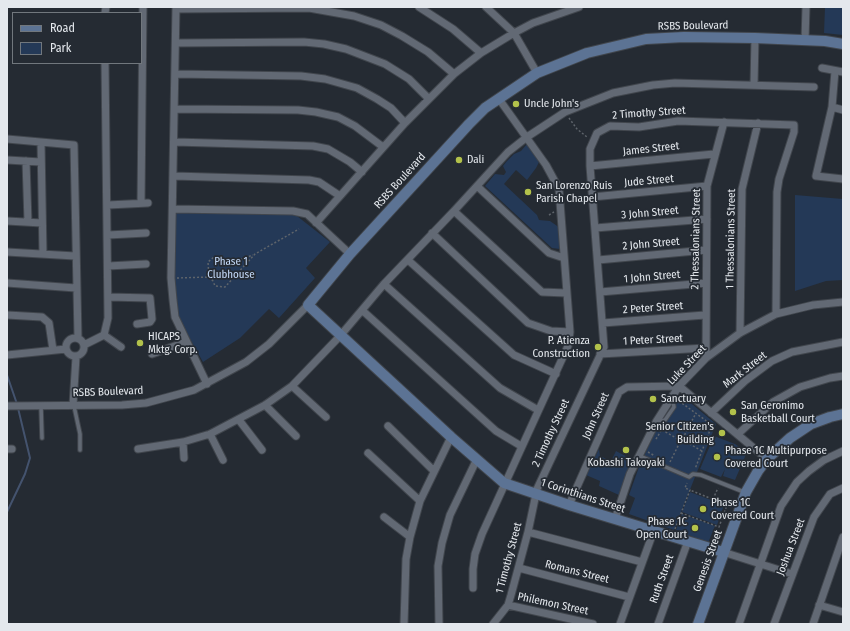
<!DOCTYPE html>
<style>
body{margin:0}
#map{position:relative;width:850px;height:631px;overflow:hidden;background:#252b33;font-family:"Fira Sans Condensed",sans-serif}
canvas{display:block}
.frame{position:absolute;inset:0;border:8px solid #e4e8ed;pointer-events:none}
.legend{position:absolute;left:12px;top:12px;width:130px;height:52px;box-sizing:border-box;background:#252b33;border:1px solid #71777d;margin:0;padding:5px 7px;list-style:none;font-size:12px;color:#e4e8ed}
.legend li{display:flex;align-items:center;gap:8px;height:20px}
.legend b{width:20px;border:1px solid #71777d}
</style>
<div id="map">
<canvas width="850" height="631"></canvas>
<div class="frame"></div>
<ul class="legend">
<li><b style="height:5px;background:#5c7394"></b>Road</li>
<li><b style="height:11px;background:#243957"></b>Park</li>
</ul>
</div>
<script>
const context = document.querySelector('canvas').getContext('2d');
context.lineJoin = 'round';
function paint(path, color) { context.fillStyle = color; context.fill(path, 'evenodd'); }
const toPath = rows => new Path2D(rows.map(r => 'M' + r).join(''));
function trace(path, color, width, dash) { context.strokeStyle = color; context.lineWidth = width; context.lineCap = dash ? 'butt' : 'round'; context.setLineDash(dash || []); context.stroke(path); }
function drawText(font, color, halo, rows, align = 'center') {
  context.font = font + ' "Fira Sans Condensed",sans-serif'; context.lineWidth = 3.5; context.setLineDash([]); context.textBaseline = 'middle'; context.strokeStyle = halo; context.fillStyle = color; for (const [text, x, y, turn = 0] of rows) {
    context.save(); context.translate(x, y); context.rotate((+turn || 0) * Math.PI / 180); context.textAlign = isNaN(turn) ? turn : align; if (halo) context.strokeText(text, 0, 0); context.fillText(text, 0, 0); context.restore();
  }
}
paint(toPath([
 [825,7,843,7,843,35,824,33],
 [527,144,539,162,536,168,527,180,516,170,504,184,537,215,539,220,550,221,560,228,560,249,552,248,485,186,495,174,504,175,506,172,503,166,507,161,514,154,521,151],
 [795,195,843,199,843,280,826,281,795,291],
 [175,212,285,213,297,216,330,242,306,268,315,278,279,318,269,309,240,338,203,362,180,321,177,308,175,288],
 [681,395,716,424,674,530,629,514,635,498,629,495,639,467,657,428,675,399],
 [714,436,735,444,747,452,735,480,723,476,725,469,721,477,700,469],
 [599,449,600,456,611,461,616,451,633,460,619,495,599,486,600,481,586,475],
 [690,492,724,505,717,525,682,512],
 [682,514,715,526,708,543,676,530]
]), '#243957');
trace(toPath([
 [7,375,17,404],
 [7,512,25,474,30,458,18,408]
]), '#44536e', 2);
const lane = toPath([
 [41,406,42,438],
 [74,406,80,434,80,450],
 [656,422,665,420,674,407,672,397],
 [640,456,689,477,693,474,701,475,744,492]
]);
const street = toPath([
 [176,7,171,278,173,300,175,317,207,384],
 [419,7,453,29,481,53],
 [486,7,514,33,537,73],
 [176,9,309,8,354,16,381,25,402,36,428,52,454,74],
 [105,13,106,7],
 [805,40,806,7],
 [176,43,304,42,324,44,346,49,385,64,409,79,429,99],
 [822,68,843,72],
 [835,71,832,107,816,176,843,179],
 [176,74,301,76,325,79,357,88,377,99,391,108,405,123],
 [754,85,755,38],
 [832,107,843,110],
 [175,109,298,110,316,112,338,117,355,126,383,147],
 [7,139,74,145,78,338],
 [175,142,313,146,328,149,350,162,362,172],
 [41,143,43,254],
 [7,160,41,162],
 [26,161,28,222],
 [590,166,714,154],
 [174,176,309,180,319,182,340,196],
 [477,186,549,253,564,258],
 [592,197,707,186],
 [141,203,143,7],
 [108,205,148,203],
 [173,209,293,211,307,214,350,254],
 [454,211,542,292,566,293],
 [7,221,42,223],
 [316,223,405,123,454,74,481,53,514,33,533,23,579,7],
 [595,228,707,219],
 [432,233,528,323,551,331,570,332],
 [108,235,146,233],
 [7,252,75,256],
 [408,260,514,355,556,374],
 [598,260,706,250],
 [108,266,146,264],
 [7,283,76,288],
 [384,284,500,388,538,410],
 [600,292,706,283],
 [108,297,150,298,152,319,150,322,137,324],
 [363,311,496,431,521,446],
 [7,315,42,317,49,323,53,350],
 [603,323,705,315],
 [740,333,742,189,758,123],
 [104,335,121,347],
 '66 347a9 9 0 1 1 18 0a9 9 0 1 1-18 0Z',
 [84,345,104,335,108,318,105,63],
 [152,354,186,342],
 [600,354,706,348],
 [7,355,66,349],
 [706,358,707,186,724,122],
 [292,386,326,417],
 [679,386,767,459],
 [73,405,76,357],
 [265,405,296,436],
 [7,406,122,405,146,403,194,390,246,362,269,344,308,305],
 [711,413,745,381,772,361,792,352,843,342],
 [239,420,262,450],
 [388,426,434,471],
 [210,434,223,460],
 [738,434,773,402,800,387,830,378,843,376],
 [183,442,184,458],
 [7,449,12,449],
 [138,449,183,442,210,434,265,405,292,386,340,336,384,284,454,211,508,152,527,137,565,112,613,93,653,85,675,83,814,87],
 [368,453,420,501],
 [569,505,619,392,627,387,679,386],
 [384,517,410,537],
 [615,519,630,474,656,422,679,386,706,358,740,333,776,314,813,305,843,302],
 [528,532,642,562],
 [723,552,792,574],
 [519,568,629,597],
 [473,588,473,569,475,554,482,534,568,346,570,332,559,189,546,165,499,99],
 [508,605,593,624],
 [819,605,843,612],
 [404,624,406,559,410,537,420,501,451,437],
 [439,624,438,566,442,543,450,515,476,461],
 [493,624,508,605,511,595,528,532,537,489,604,347,590,166,590,149,597,133,610,126,639,127,678,121,794,125,794,132,779,179,777,192,776,314],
 [620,624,654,530],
 [658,624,688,541],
 [739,624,781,506,797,482,809,471,824,460,843,451],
 [774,624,814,517,830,494,843,488],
 [813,624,843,537]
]);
const secondary = toPath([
 [723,552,569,505,504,483,451,437,308,305,350,254,469,124,485,108,537,73,587,53,646,39,684,37,755,38,825,41,843,44],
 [698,624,746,492,758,471,767,459,790,438,811,424,830,417,843,414]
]);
trace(lane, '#41464d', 5.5);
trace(street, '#41464d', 9);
trace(secondary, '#41464d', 12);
trace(toPath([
 [569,118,577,129,587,137],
 [549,215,554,212],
 [209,277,208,262,214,257,224,262,234,259,239,260,253,255],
 [177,278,209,277,213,281,215,286,225,287,255,254,299,229],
 [688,355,689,365],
 [679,401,712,425,695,469],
 [662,430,678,439,680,444],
 [684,436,686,439,686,442],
 [656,439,664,426],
 [678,439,684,436,696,413],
 [686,442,702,451],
 [680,444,686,442],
 [648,452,655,456],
 [670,462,679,444],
 [713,499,718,488],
 [681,513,719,527,727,505,690,490],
 [675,529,690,490,685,488,687,483]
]), '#5e646b', 1.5, [2, 2]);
trace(lane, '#626974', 3.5);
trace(street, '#626974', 7);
trace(secondary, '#5c7394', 10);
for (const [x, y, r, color] of [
 [516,104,4,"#b3c24b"],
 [459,160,4,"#b3c24b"],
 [528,192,4,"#b3c24b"],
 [140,343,4,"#b3c24b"],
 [598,347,4,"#b3c24b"],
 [653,399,4,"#b3c24b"],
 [733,412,4,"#b3c24b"],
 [722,433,4,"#b3c24b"],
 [626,450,4,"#b3c24b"],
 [717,457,4,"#b3c24b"],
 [703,509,4,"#b3c24b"],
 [695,528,4,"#b3c24b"]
]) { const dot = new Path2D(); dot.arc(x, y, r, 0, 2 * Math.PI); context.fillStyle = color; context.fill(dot); trace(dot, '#252b33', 1.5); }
drawText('11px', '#e4e8ed', '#252b33', [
 ["RSBS Boulevard",693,26,-1],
 ["2 Timothy Street",649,113,-4],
 ["James Street",651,149,-6],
 ["RSBS Boulevard",400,181,-48],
 ["Jude Street",649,181,-5],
 ["3 John Street",650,213,-5],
 ["2 Thessalonians Street",696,239,-89],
 ["1 Thessalonians Street",731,239,-89],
 ["2 John Street",651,244,-5],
 ["1 John Street",652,277,-5],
 ["2 Peter Street",653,308,-4],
 ["1 Peter Street",653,340,-3],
 ["Luke Street",687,365,-46],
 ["Mark Street",745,370,-38],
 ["RSBS Boulevard",108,392,-2],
 ["John Street",596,416,-66],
 ["2 Timothy Street",551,433,-65],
 ["1 Corinthians Street",583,496,18],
 ["Joshua Street",791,547,-69],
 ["1 Timothy Street",509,558,-75],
 ["Genesis Street",708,561,-70],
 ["Romans Street",577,572,14],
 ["Ruth Street",662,579,-70],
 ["Philemon Street",553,604,12]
]);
drawText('11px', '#e4e8ed', '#252b33', [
 ["Uncle John's",524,104],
 ["Dali",467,160],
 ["San Lorenzo Ruis",536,186],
 ["Parish Chapel",536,199],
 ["HICAPS",148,337],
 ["Mktg. Corp.",148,350],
 ["P. Atienza",590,341,"right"],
 ["Construction",590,354,"right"],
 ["Sanctuary",661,399],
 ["San Geronimo",741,406],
 ["Basketball Court",741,419],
 ["Senior Citizen's",714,427,"right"],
 ["Building",714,440,"right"],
 ["Phase 1C Multipurpose",725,451],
 ["Covered Court",725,464],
 ["Kobashi Takoyaki",626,463,"center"],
 ["Phase 1C",711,503],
 ["Covered Court",711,516],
 ["Phase 1C",687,522,"right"],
 ["Open Court",687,535,"right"]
], 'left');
drawText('11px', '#c4daf9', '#252b33', [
 ["Phase 1",231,262],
 ["Clubhouse",231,275]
]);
</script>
